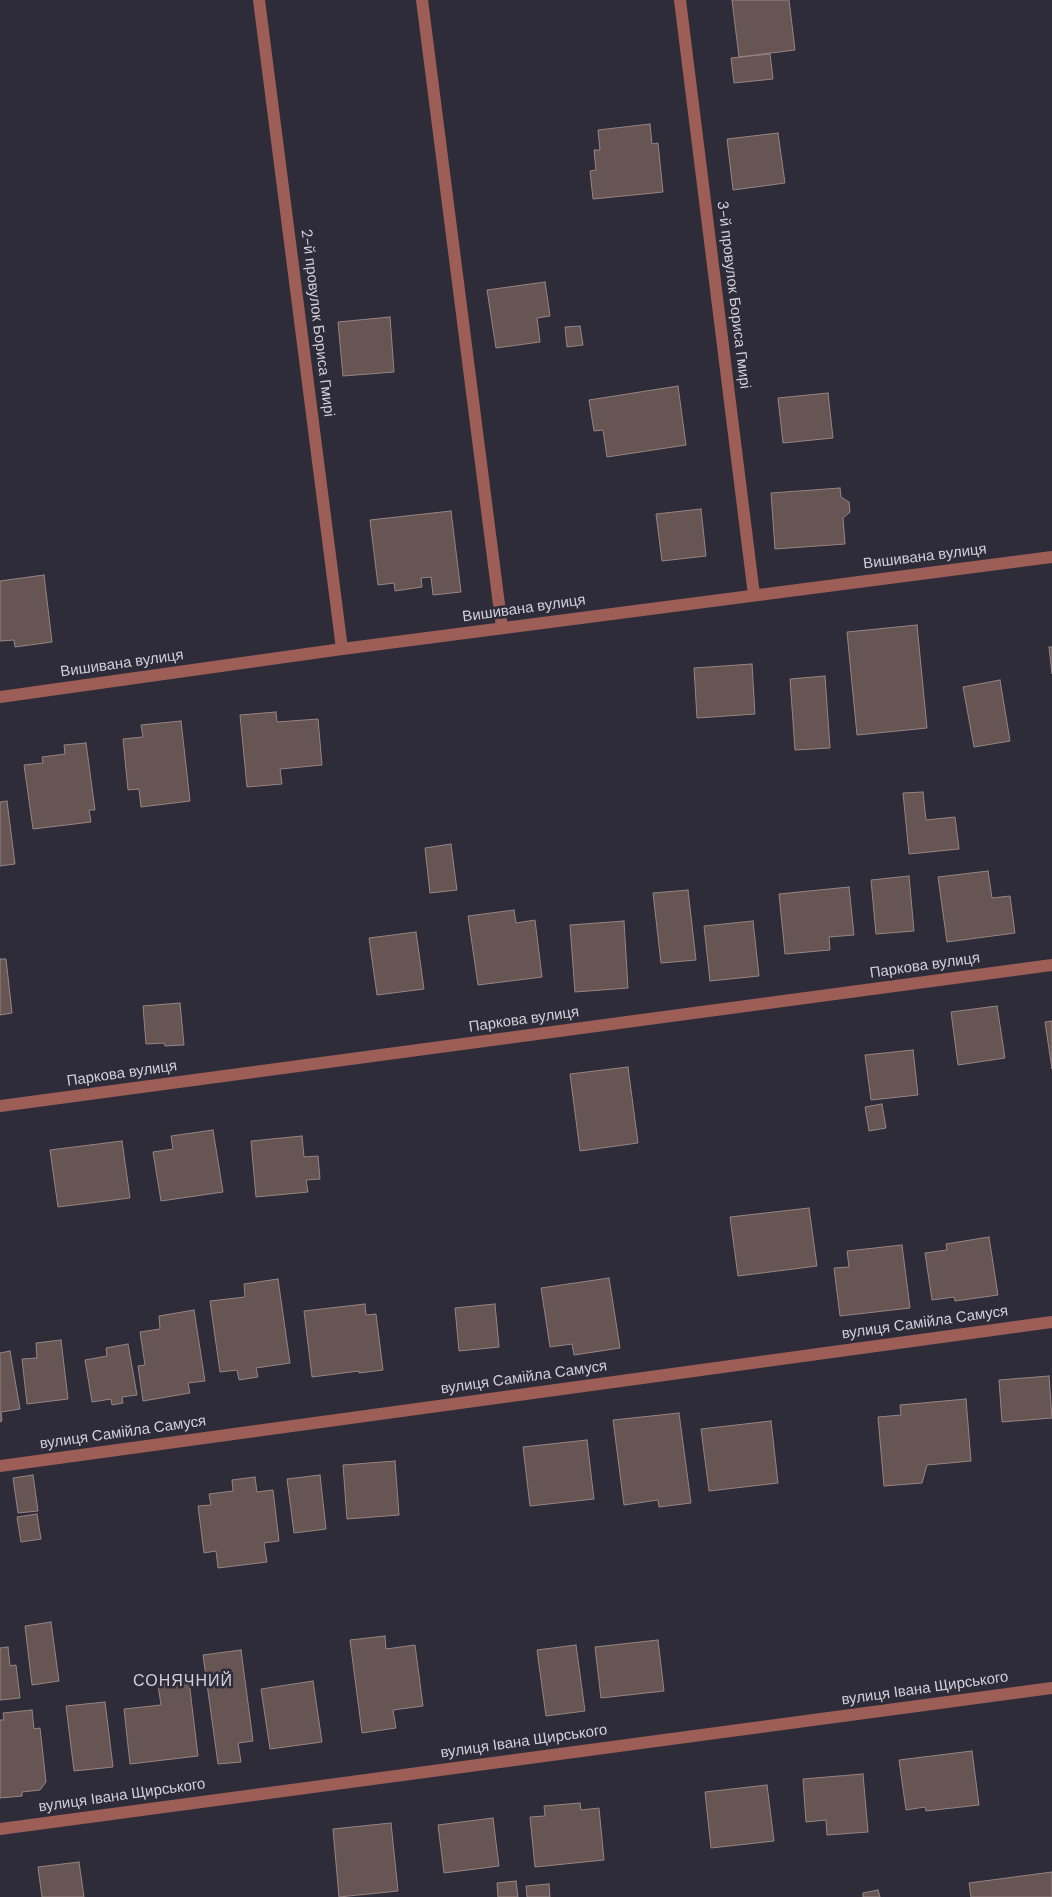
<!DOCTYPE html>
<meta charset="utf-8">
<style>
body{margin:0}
canvas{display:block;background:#2e2c39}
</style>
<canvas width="1052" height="1897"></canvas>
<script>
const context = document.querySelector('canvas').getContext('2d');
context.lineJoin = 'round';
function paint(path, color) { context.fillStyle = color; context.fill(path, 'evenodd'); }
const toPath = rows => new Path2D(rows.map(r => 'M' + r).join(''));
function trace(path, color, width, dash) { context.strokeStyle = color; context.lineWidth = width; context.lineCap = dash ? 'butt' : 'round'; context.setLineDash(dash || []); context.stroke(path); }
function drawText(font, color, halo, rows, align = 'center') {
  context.font = font + ' "DM Sans",sans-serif'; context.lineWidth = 5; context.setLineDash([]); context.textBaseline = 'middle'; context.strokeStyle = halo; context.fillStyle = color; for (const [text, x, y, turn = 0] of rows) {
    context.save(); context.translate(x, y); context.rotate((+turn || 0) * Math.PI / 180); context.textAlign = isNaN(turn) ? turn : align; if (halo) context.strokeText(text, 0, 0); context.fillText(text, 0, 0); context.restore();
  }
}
const building = toPath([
 [732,0,789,0,795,50,739,57,732,0],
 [770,54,773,79,734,83,731,58,770,54],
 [650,124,652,144,658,143,663,192,593,199,590,171,596,170,594,150,600,150,598,130,650,124],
 [778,133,785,183,733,190,727,139,778,133],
 [545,282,550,316,537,318,540,342,496,348,487,290,545,282],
 [390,317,394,372,343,376,338,322,390,317],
 [580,326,583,345,567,347,565,327,580,326],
 [678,386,686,445,607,457,603,430,594,431,589,400,678,386],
 [828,393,833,438,783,443,778,398,828,393],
 [840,488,841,497,849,502,850,512,843,518,845,544,775,549,771,493,840,488],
 [701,509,706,556,662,561,656,514,701,509],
 [451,511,461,592,433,595,431,577,421,578,422,587,395,591,394,583,378,585,370,520,451,511],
 [44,575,52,642,15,647,14,640,0,641,0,581,44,575],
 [917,625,927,728,857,735,847,632,917,625],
 [1049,647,1052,647,1052,674,1049,647],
 [752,664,755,714,697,718,694,668,752,664],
 [825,676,830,748,795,750,790,679,825,676],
 [1000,680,1010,741,974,747,963,687,1000,680],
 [276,712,277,722,318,719,322,765,280,769,282,784,247,787,240,715,276,712],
 [181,721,190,801,141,807,139,789,128,790,123,739,143,737,141,725,181,721],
 [86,743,95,810,89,810,91,822,33,829,24,765,43,763,42,757,65,754,64,745,86,743],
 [923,792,926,820,955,817,959,849,909,854,903,793,923,792],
 [7,801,15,864,0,866,0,802,7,801],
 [451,844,457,890,430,893,425,848,451,844],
 [988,871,992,898,1010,896,1015,933,947,942,938,877,988,871],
 [909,876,914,931,876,934,871,880,909,876],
 [849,887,854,935,829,937,830,950,785,954,779,894,849,887],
 [688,890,696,960,661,963,653,893,688,890],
 [514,910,516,923,535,920,542,977,478,985,468,916,514,910],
 [624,921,628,988,575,992,570,925,624,921],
 [753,921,759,976,710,981,704,926,753,921],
 [416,932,424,989,377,995,369,938,416,932],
 [0,959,6,959,12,1013,0,1015,0,959],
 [180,1003,184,1045,165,1046,164,1043,146,1044,143,1006,180,1003],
 [997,1006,1005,1058,958,1065,951,1012,997,1006],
 [1052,1021,1052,1069,1045,1022,1052,1021],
 [913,1050,918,1095,871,1100,865,1055,913,1050],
 [628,1067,638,1143,580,1151,570,1074,628,1067],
 [882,1104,886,1128,869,1131,865,1107,882,1104],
 [213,1130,223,1192,161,1201,153,1152,173,1149,171,1136,213,1130],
 [302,1136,304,1157,318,1156,320,1179,306,1180,308,1192,256,1197,251,1141,302,1136],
 [122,1141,130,1198,58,1207,50,1150,122,1141],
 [809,1208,817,1266,738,1276,730,1217,809,1208],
 [989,1237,998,1295,955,1301,954,1297,932,1300,925,1253,947,1250,946,1244,989,1237],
 [902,1245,910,1308,840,1316,834,1268,849,1267,847,1251,902,1245],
 [609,1278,620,1348,574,1355,572,1344,550,1347,541,1288,609,1278],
 [278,1279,290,1363,256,1368,258,1377,239,1380,237,1370,220,1372,210,1301,245,1297,244,1284,278,1279],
 [365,1304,366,1315,376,1314,383,1370,359,1373,359,1371,312,1377,304,1311,365,1304],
 [495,1304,499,1347,459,1351,455,1308,495,1304],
 [194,1310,205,1381,188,1383,190,1393,143,1401,138,1366,145,1365,140,1332,160,1329,159,1316,194,1310],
 [61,1340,68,1399,27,1404,22,1359,37,1358,36,1343,61,1340],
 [128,1344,137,1395,122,1397,123,1403,112,1405,111,1399,92,1402,85,1360,107,1356,106,1348,128,1344],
 [10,1351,20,1409,1,1412,2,1421,0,1422,0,1353,10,1351],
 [1049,1376,1052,1418,1002,1422,999,1380,1049,1376],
 [966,1399,971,1461,927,1465,922,1483,884,1486,878,1417,901,1415,900,1405,966,1399],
 [679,1413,691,1503,659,1507,658,1500,624,1505,613,1420,679,1413],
 [771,1421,778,1483,709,1491,701,1429,771,1421],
 [587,1440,594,1499,530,1506,523,1447,587,1440],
 [395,1461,399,1515,347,1519,343,1465,395,1461],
 [33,1475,38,1511,18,1513,13,1478,33,1475],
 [320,1475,326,1529,294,1533,287,1479,320,1475],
 [255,1477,257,1492,273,1490,279,1541,264,1543,267,1562,218,1568,216,1551,204,1553,198,1506,211,1505,209,1494,233,1491,232,1480,255,1477],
 [37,1514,41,1539,21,1542,17,1517,37,1514],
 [51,1622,59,1681,32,1685,25,1626,51,1622],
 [385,1636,386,1649,415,1645,423,1706,393,1710,396,1728,362,1733,350,1640,385,1636],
 [658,1640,664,1691,601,1698,595,1647,658,1640],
 [576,1645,585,1711,546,1716,537,1650,576,1645],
 [8,1647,10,1666,16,1665,20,1698,0,1700,0,1648,8,1647],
 [241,1650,253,1741,238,1743,241,1762,218,1764,203,1655,241,1650],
 [189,1681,198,1756,130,1764,124,1709,161,1705,158,1685,189,1681],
 [313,1681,322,1742,270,1749,261,1689,313,1681],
 [105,1702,113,1767,74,1771,66,1706,105,1702],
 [32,1710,34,1729,40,1728,46,1782,40,1790,22,1792,22,1796,0,1798,0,1720,4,1720,3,1713,32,1710],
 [972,1751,979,1805,926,1811,925,1807,906,1810,899,1760,972,1751],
 [863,1774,868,1832,827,1835,826,1820,806,1822,803,1779,863,1774],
 [767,1785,774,1841,711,1848,705,1792,767,1785],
 [580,1803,581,1810,599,1808,604,1860,535,1867,530,1817,545,1816,544,1806,580,1803],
 [493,1818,499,1866,444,1873,438,1825,493,1818],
 [391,1823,398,1891,339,1897,333,1829,391,1823],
 [79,1862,84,1897,42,1897,38,1867,79,1862],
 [1052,1872,1052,1897,971,1897,969,1883,1052,1872],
 [516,1881,518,1897,498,1897,497,1883,516,1881],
 [549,1884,550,1897,527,1897,526,1886,549,1884],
 [878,1890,880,1897,863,1897,863,1893,878,1890]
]);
paint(building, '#665552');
trace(building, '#978482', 1);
trace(toPath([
 [259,0,342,649],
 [422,0,502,628],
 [680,0,754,595],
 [0,697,342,649,1052,557],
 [0,1106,1052,965],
 [0,1466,1052,1322],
 [0,1829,1052,1688]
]), '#9c5e56', 12);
drawText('15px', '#d1d0d9', '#2e2c39', [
 ["3-й провулок Бориса Гмирі",733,295,83],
 ["2-й провулок Бориса Гмирі",317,323,83],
 ["Вишивана вулиця",925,557,-7],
 ["Вишивана вулиця",524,609,-8],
 ["Вишивана вулиця",122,664,-8],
 ["Паркова вулиця",925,966,-8],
 ["Паркова вулиця",524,1020,-8],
 ["Паркова вулиця",122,1074,-8],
 ["вулиця Самійла Самуся",925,1323,-8],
 ["вулиця Самійла Самуся",524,1378,-8],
 ["вулиця Самійла Самуся",123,1433,-8],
 ["вулиця Івана Щирського",925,1689,-8],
 ["вулиця Івана Щирського",524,1742,-8],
 ["вулиця Івана Щирського",122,1796,-8]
]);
context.letterSpacing = '1px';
drawText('16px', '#d1d0d9', '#2e2c39', [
 ["СОНЯЧНИЙ",183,1682]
]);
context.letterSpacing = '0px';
</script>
